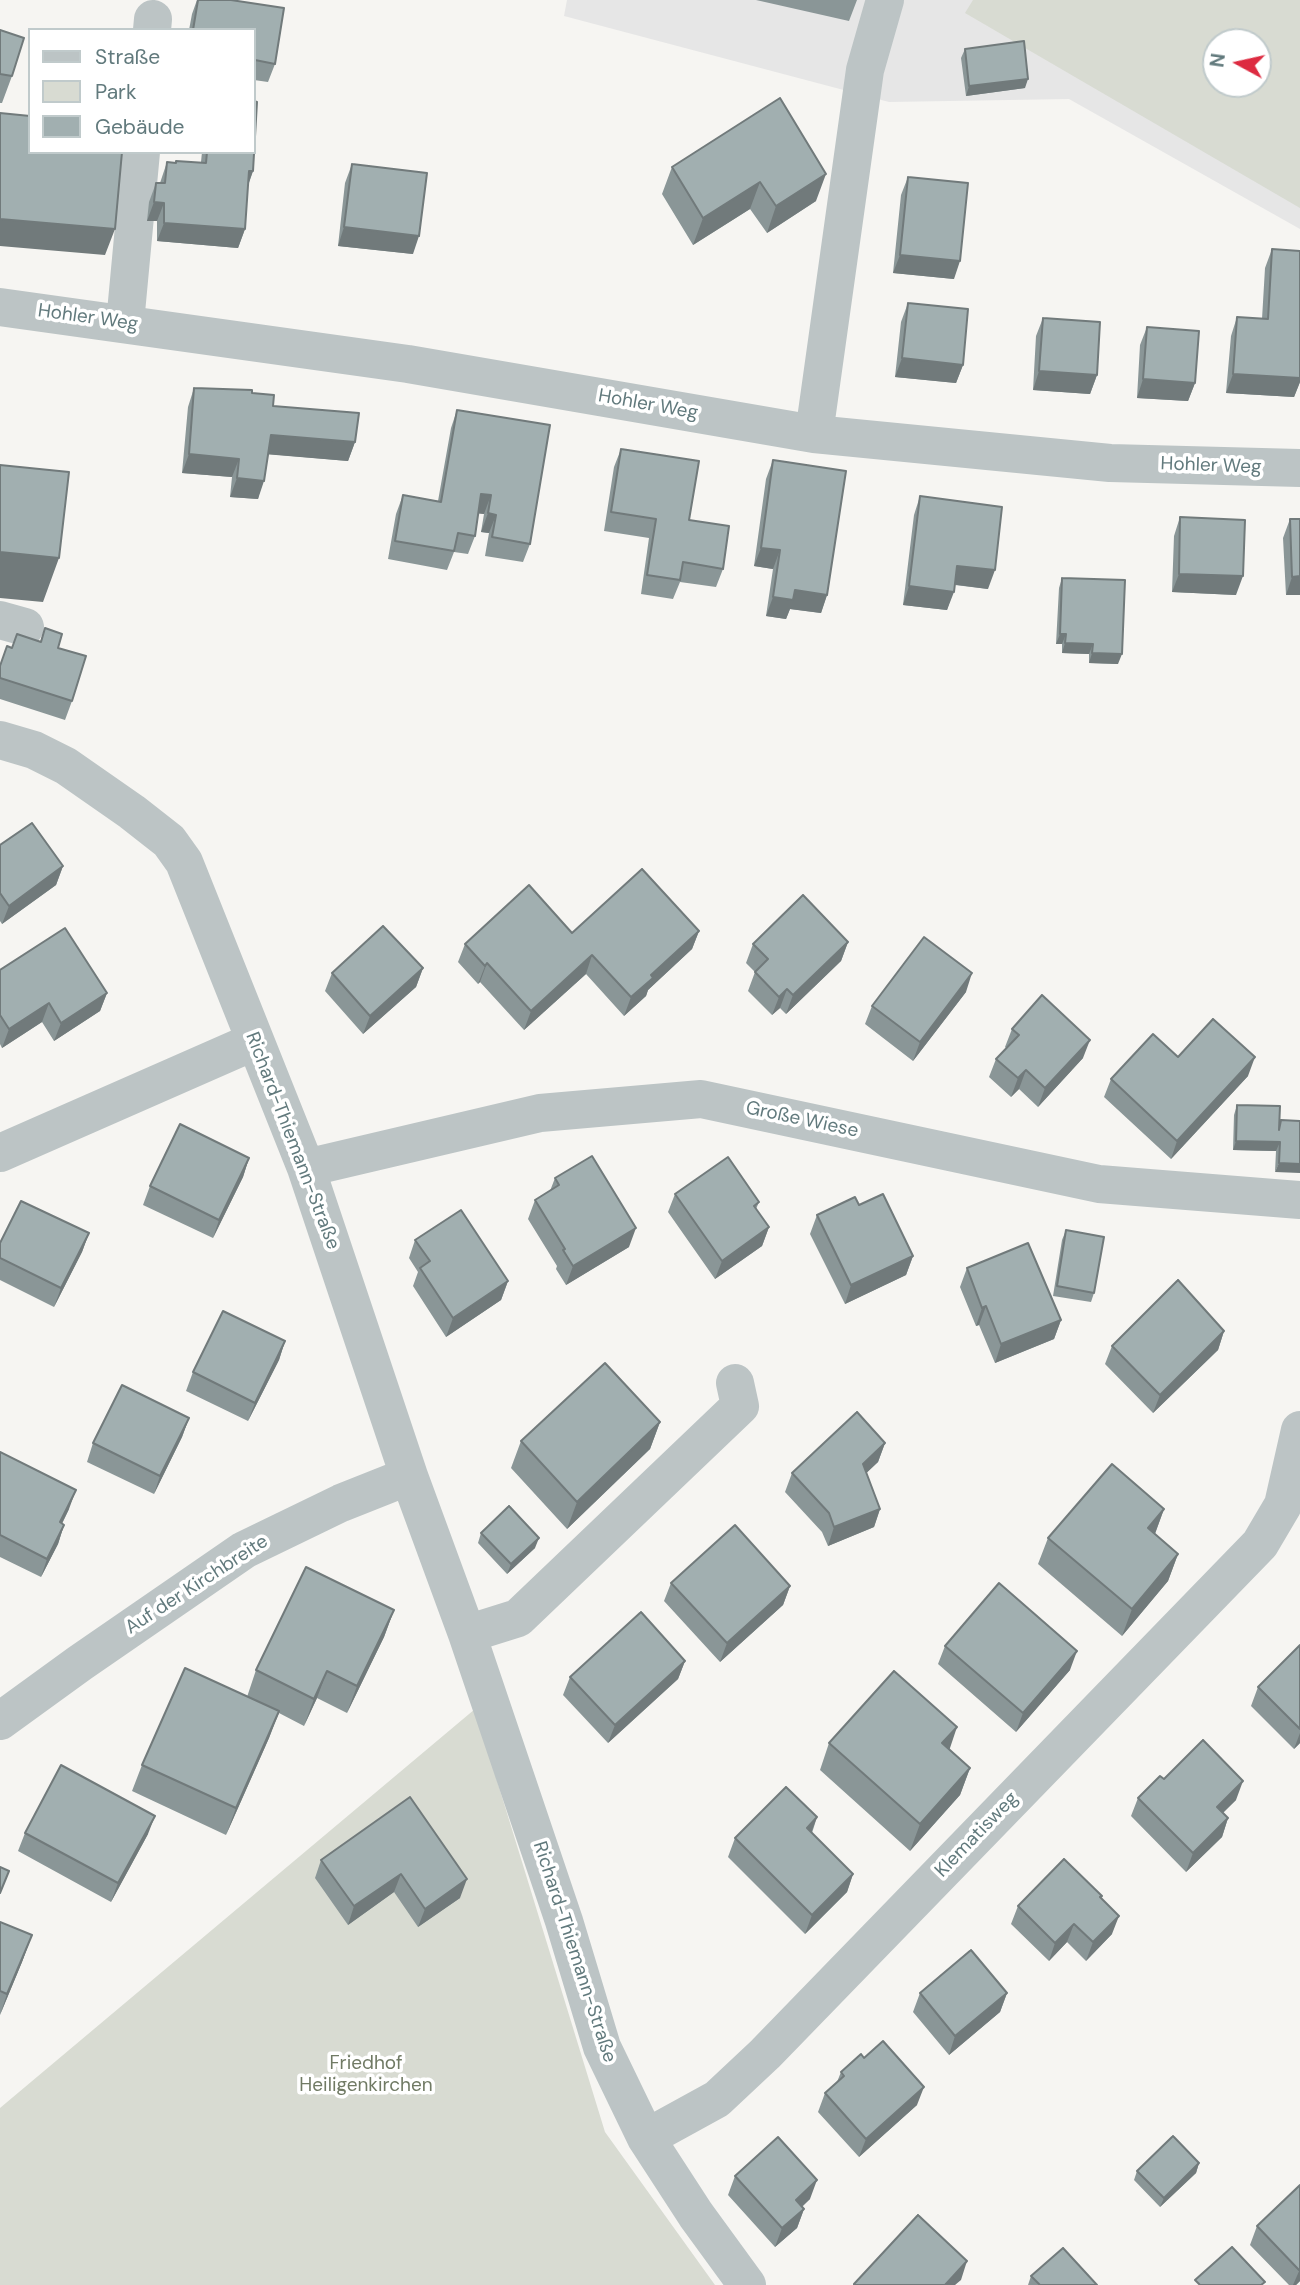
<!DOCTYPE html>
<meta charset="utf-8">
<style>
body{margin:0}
#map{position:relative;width:1300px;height:2285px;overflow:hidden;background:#f6f5f2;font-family:"DM Sans",sans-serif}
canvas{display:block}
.legend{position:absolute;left:28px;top:28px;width:228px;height:126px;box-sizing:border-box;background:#fff;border:2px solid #c0cacb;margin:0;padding:9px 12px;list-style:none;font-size:21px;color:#627a7d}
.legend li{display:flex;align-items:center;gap:14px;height:35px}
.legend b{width:35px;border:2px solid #c0cacb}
.north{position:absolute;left:1202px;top:28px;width:70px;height:70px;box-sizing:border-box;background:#fff;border:2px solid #c0cacb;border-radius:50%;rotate:278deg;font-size:19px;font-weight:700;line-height:28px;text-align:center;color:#627a7d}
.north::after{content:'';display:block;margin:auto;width:24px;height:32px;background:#dd2b41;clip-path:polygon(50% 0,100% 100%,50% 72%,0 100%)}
</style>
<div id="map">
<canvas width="1300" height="2285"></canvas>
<ul class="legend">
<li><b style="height:9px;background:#bcc4c5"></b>Straße</li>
<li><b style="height:19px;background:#d8dbd2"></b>Park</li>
<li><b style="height:19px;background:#a1afb0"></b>Gebäude</li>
</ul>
<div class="north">N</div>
</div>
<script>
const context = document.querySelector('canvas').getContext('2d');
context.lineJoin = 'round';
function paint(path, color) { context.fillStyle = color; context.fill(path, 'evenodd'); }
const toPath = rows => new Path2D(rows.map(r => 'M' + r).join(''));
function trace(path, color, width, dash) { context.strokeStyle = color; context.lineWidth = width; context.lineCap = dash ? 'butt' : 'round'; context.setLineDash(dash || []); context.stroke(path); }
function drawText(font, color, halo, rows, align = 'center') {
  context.font = font + ' "DM Sans",sans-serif'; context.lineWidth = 7; context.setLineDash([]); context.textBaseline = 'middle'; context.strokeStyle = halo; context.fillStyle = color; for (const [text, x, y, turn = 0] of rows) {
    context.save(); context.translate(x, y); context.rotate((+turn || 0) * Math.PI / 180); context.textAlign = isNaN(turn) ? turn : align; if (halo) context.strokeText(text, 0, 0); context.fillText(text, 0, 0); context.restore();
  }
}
paint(toPath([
 [567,0,1300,0,1300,229,1069,99,889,102,564,16],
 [1216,42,1258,42,1258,84,1216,84]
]), '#e6e6e6');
paint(toPath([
 [973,0,1300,0,1300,208,965,13],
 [1216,42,1258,42,1258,84,1216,84],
 [475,1709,605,2132,715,2285,0,2285,0,2108]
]), '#d8dbd2');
trace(toPath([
 [152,30,153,19],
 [0,307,408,364,814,434,1110,463,1300,468],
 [125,323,141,152],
 [814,434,865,70,885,0],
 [0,620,25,627],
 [0,740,34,750,66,766,132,812,169,841,184,862,306,1168,409,1476,467,1634,564,1921,602,2047,646,2138,696,2215,747,2285],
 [0,1153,255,1041],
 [306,1168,540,1113,701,1099,1099,1184,1300,1200],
 [467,1634,518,1618,740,1406,735,1383],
 [0,1721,80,1663,244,1550,341,1503,409,1476],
 [646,2138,717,2099,765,2054,1260,1544,1283,1505,1300,1430]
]), '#bcc4c5', 38);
paint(toPath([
 [197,0,231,0,284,8,275,64,268,82,254,80,254,30,189,30,192,14],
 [756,0,857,0,849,21],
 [0,30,12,76,2,103,0,103],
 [965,49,1025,88,966,96,961,58],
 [780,98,816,201,767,233,750,209,693,245,662,194,672,167],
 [202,152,254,152,253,171,248,186,245,229,238,248,157,241,157,221,147,221,149,202,156,183,160,183,167,162,201,162],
 [352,164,413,254,338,246,345,183],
 [908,177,954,279,893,273,901,195],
 [1272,249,1300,251,1300,382,1294,397,1226,393,1231,336,1237,317,1262,319,1265,268],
 [908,303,963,365,956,383,895,377,901,322],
 [1043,318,1097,375,1090,394,1033,390,1036,336],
 [1147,327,1195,383,1188,401,1137,398,1140,345],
 [194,388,252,393,273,406,355,442,348,461,268,454,258,499,230,497,232,477,182,473,188,407],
 [457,410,530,544,523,562,485,556,489,533,481,532,484,514,478,513,475,536,468,554,454,552,447,570,388,559,396,514,403,495,438,501,451,428],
 [621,449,689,520,723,569,716,587,680,582,673,599,641,594,649,538,604,531,614,467],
 [773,460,827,595,821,613,790,609,786,619,766,616,773,569,754,566,766,479],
 [920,496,988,589,955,585,947,610,903,605,914,515],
 [1180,517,1236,595,1172,592,1174,536],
 [1290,519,1300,519,1300,595,1286,595,1283,538],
 [1062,578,1118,664,1089,663,1089,654,1062,653,1062,644,1056,644,1059,588],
 [45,628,58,648,72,701,65,720,0,699,0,664,12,648,40,642],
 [0,845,63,866,56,885,2,924,0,921],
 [699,931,692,949,648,990,646,996,624,1016,586,974,524,1030,480,982,478,984,458,962,465,944,572,933],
 [848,942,841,961,786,1014,780,1008,772,1015,748,991,755,972,746,963,753,944],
 [423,968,416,987,363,1034,325,991,332,973],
 [0,970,107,993,100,1011,54,1041,42,1022,2,1048,0,1044],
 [966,992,913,1061,865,1024,872,1006],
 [1012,1029,1083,1058,1038,1107,1019,1089,1011,1097,989,1077,996,1059,1006,1048,1005,1047],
 [1178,1057,1248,1076,1171,1159,1104,1097,1111,1079],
 [1237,1105,1279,1125,1281,1120,1300,1121,1275,1172,1276,1151,1233,1150,1234,1115],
 [249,1158,243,1177,213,1238,143,1205,150,1186],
 [555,1178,629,1247,566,1285,556,1269,557,1266,528,1219,535,1200,550,1191],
 [675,1194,759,1202,756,1209,769,1227,762,1246,715,1279,668,1212],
 [859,1205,913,1256,906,1275,845,1304,810,1234,817,1215],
 [1066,1230,1094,1293,1091,1302,1053,1296,1062,1240],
 [89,1233,82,1252,54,1307,0,1280,0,1243],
 [415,1240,508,1281,501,1300,446,1337,413,1286,418,1272,409,1258],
 [967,1268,1061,1320,1054,1339,995,1363,979,1325,976,1326,960,1287],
 [1224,1331,1218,1350,1153,1413,1105,1364,1112,1346],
 [285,1341,279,1360,248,1421,186,1391,193,1372],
 [189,1418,182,1437,154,1494,87,1462,93,1443],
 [660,1422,650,1449,567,1529,511,1468,521,1441],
 [885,1443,878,1462,866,1473,880,1509,874,1527,828,1546,822,1532,785,1492,792,1473],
 [0,1452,69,1509,62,1524,64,1525,58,1544,41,1577,0,1557],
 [1164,1509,1155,1534,1178,1554,1168,1581,1122,1636,1038,1564,1048,1538],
 [481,1533,535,1548,507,1574,478,1543],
 [671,1583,790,1586,783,1605,720,1662,664,1601],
 [394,1610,384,1637,347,1713,317,1698,304,1726,279,1713,269,1738,226,1835,132,1791,142,1765,247,1697,256,1670],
 [1300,1645,1300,1743,1294,1749,1251,1706,1258,1687],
 [945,1646,1070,1670,1016,1732,938,1664],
 [685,1661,678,1679,608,1743,563,1695,570,1677],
 [829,1743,949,1750,970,1768,960,1795,910,1851,820,1770],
 [1164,1779,1236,1800,1223,1813,1228,1818,1222,1837,1186,1872,1131,1816,1138,1798],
 [410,1797,460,1898,418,1927,394,1892,348,1925,315,1878,321,1860],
 [817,1817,812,1833,853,1874,847,1892,805,1934,728,1857,735,1838],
 [25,1833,148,1834,111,1902,18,1851],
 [1102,1896,1101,1898,1112,1934,1086,1961,1067,1942,1049,1961,1011,1924,1018,1906],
 [0,1922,32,1935,22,1962,0,2015],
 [920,1993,1007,1993,1000,2012,949,2055,913,2012],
 [841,2072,917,2105,859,2157,818,2112,825,2093,837,2082],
 [1199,2163,1196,2173,1160,2207,1134,2180,1137,2171],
 [735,2176,810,2199,802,2207,804,2209,797,2228,775,2247,728,2195],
 [1300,2185,1300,2281,1296,2285,1289,2285,1250,2245,1257,2226],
 [1031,2276,1097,2285,1028,2285]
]), '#8a9697');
paint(toPath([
 [1028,79,1025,88,966,96,969,86],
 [249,171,253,171,246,190],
 [826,174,816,201,767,233,776,206],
 [760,182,750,209,693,245,703,218],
 [154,202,164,203,157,221,147,221],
 [0,219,115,229,105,255,0,246],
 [164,223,245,229,238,248,157,241],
 [344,227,419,236,413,254,338,246],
 [900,255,960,261,954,279,893,273],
 [902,358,963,365,956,383,895,377],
 [1039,371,1097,375,1090,394,1033,390],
 [1233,374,1300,378,1300,382,1294,397,1226,393],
 [1143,379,1195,383,1188,401,1137,398],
 [271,435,355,442,348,461,264,454],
 [189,454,239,459,232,477,182,473],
 [237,478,264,481,258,499,230,497],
 [481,494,491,495,484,514,474,513],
 [488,513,496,515,489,533,481,532],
 [761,548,780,550,773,569,754,566],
 [0,552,59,558,43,602,0,598],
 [957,566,995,570,988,589,950,584],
 [1179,574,1243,576,1236,595,1172,592],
 [1300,576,1300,595,1286,595,1292,577],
 [909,586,954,592,947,610,903,605],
 [795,590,827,595,821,613,790,609,786,619,766,616,773,597],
 [1060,634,1066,634,1062,644,1056,644],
 [1065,643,1093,644,1089,654,1062,653],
 [1092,653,1122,654,1118,664,1089,663],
 [63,866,56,885,2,924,9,906],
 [699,931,692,949,648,990,646,996,624,1016,631,997,651,975],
 [848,942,841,961,786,1014,793,995],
 [592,955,586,974,524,1030,531,1011],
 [487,963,480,982,478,984,485,966],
 [423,968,416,987,363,1034,370,1016],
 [972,973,966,992,913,1061,920,1042],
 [787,989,780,1008,772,1015,779,997],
 [107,993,100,1011,54,1041,61,1023],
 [49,1003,42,1022,2,1048,9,1029],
 [1090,1040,1083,1058,1038,1107,1045,1088],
 [1255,1057,1248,1076,1171,1159,1177,1141],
 [1026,1070,1019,1089,1011,1097,1018,1078],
 [1236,1141,1280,1142,1276,1151,1233,1150],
 [249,1158,243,1177,213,1238,219,1220],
 [1279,1163,1300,1164,1300,1173,1275,1172],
 [769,1227,762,1246,715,1279,722,1261],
 [636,1228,629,1247,566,1285,573,1266],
 [89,1233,82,1252,54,1307,61,1288],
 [913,1256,906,1275,845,1304,851,1285],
 [508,1281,501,1300,446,1337,453,1318],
 [986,1306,979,1325,976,1326,982,1308],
 [1061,1320,1054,1339,995,1363,1001,1344],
 [1224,1331,1218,1350,1153,1413,1160,1395],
 [285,1341,279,1360,248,1421,255,1403],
 [189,1418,182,1437,154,1494,160,1476],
 [660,1422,650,1449,567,1529,577,1502],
 [885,1443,878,1462,856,1483,863,1464],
 [76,1490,69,1509,53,1541,60,1522],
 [880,1509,874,1527,828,1546,834,1527],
 [1164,1509,1154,1536,1148,1528],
 [64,1525,58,1544,41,1577,47,1559],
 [539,1538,535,1548,507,1574,511,1564],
 [1178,1554,1168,1581,1122,1636,1132,1609],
 [790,1586,783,1605,720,1662,727,1643],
 [394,1610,384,1637,347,1713,357,1686],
 [1077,1651,1070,1670,1016,1732,1023,1713],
 [685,1661,678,1679,608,1743,615,1725],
 [327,1671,317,1698,304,1726,314,1699],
 [279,1711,269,1738,226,1835,236,1808],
 [957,1727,948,1754,942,1743],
 [1300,1733,1300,1743,1294,1749],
 [970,1768,960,1795,910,1851,920,1824],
 [1243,1781,1236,1800,1210,1825,1217,1807],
 [155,1816,148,1834,111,1902,118,1883],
 [817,1817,810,1836,807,1828],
 [1228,1818,1222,1837,1186,1872,1193,1853],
 [401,1874,394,1892,348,1925,354,1906],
 [853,1874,847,1892,805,1934,812,1915],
 [467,1879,460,1898,418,1927,425,1909],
 [1119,1916,1112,1934,1086,1961,1093,1942],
 [1074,1924,1067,1942,1049,1961,1055,1943],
 [32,1935,22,1962,0,2015,7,1994],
 [1007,1993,1000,2012,949,2055,955,2036],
 [924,2087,917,2105,859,2157,866,2139],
 [1199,2163,1196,2173,1160,2207,1164,2198],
 [817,2180,810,2199,789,2218,796,2200],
 [804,2209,797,2228,775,2247,782,2228],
 [967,2261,961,2280,955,2285,945,2285],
 [1300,2269,1300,2281,1296,2285,1293,2285]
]), '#717a7b');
const building = toPath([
 [198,0,231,0,284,8,275,64,255,60,254,69,254,30,193,30,198,0],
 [0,30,24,38,12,76,0,74,0,30],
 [1024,41,1028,79,969,86,965,49,1024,41],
 [780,98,826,174,776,206,760,182,703,218,672,167,780,98],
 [254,101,257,102,253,171,249,171,245,229,164,223,164,203,154,202,156,183,165,183,167,162,176,163,176,161,206,163,207,152,254,152,254,101],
 [0,113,30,116,30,152,122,152,115,229,0,219,0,113],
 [352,164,427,173,419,236,344,227,352,164],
 [908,177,968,183,960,261,900,255,908,177],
 [1272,249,1300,251,1300,378,1233,374,1237,317,1268,319,1272,249],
 [908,303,968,309,963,365,902,358,908,303],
 [1043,318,1100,322,1097,375,1039,371,1043,318],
 [1147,327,1199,331,1195,383,1143,379,1147,327],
 [194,388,252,390,252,393,274,395,273,406,359,413,355,442,271,435,264,481,237,478,239,459,189,454,194,388],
 [457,410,550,425,530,544,492,537,496,515,488,513,491,495,481,494,475,536,458,533,454,551,395,541,403,495,441,502,457,410],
 [621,449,699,461,689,520,729,526,723,569,683,562,680,580,647,575,656,519,611,512,621,449],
 [773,460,846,471,827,595,795,590,793,600,773,597,780,550,761,548,773,460],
 [0,465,69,472,59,558,0,552,0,465],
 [920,496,1002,507,995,570,957,566,954,592,909,586,920,496],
 [1180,517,1245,520,1243,576,1179,574,1180,517],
 [1290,519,1300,519,1300,576,1292,577,1290,519],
 [1062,578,1125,580,1122,654,1092,653,1093,644,1065,643,1066,634,1060,634,1062,578],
 [45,628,62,634,58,648,86,656,72,701,0,678,0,666,7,646,12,648,17,634,41,642,45,628],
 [32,823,63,866,9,906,0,893,0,845,32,823],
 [642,869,699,931,651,975,653,978,631,997,592,955,531,1011,487,963,485,966,465,944,529,885,572,933,642,869],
 [803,895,848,942,793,995,787,989,779,997,755,972,768,959,753,944,803,895],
 [383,926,423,968,370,1016,332,973,383,926],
 [65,928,107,993,61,1023,49,1003,9,1029,0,1015,0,970,65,928],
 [924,937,972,973,920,1042,872,1006,924,937],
 [1042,995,1090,1040,1045,1088,1026,1070,1018,1078,996,1059,1019,1035,1012,1029,1042,995],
 [1213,1019,1255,1057,1177,1141,1111,1079,1153,1034,1178,1057,1213,1019],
 [1237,1105,1280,1106,1279,1130,1281,1120,1300,1121,1300,1164,1279,1163,1280,1142,1236,1141,1237,1105],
 [180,1124,249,1158,219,1220,150,1186,180,1124],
 [592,1156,636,1228,573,1266,563,1250,565,1249,535,1200,559,1185,555,1178,592,1156],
 [728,1157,759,1202,754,1206,769,1227,722,1261,675,1194,728,1157],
 [883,1194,913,1256,851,1285,817,1215,855,1197,859,1205,883,1194],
 [21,1201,89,1233,61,1288,0,1258,0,1243,21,1201],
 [461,1210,508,1281,453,1318,420,1268,430,1261,415,1240,461,1210],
 [1066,1230,1104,1237,1094,1293,1057,1286,1066,1230],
 [1028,1243,1061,1320,1001,1344,986,1306,982,1308,967,1268,1028,1243],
 [1178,1280,1224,1331,1160,1395,1112,1346,1178,1280],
 [223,1311,285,1341,255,1403,193,1372,223,1311],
 [605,1363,660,1422,577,1502,521,1441,605,1363],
 [122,1385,189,1418,160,1476,93,1443,122,1385],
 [857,1412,885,1443,863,1464,880,1509,834,1527,829,1513,792,1473,857,1412],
 [0,1452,76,1490,60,1522,64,1525,47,1559,0,1535,0,1452],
 [1112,1464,1164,1509,1148,1528,1178,1554,1132,1609,1048,1538,1112,1464],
 [509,1506,539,1538,511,1564,481,1533,509,1506],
 [735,1525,790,1586,727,1643,671,1583,735,1525],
 [306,1567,394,1610,357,1686,327,1671,314,1699,256,1670,306,1567],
 [999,1583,1077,1651,1023,1713,945,1646,999,1583],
 [641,1612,685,1661,615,1725,570,1677,641,1612],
 [1300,1645,1300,1729,1258,1687,1300,1645],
 [185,1668,279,1711,236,1808,142,1765,185,1668],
 [894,1671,957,1727,942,1743,970,1768,920,1824,829,1743,894,1671],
 [1203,1740,1243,1781,1217,1807,1228,1818,1193,1853,1138,1798,1160,1776,1164,1779,1203,1740],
 [61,1765,155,1816,118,1883,25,1833,61,1765],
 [786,1787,817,1817,807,1828,853,1874,812,1915,735,1838,786,1787],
 [410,1797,467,1879,425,1909,401,1874,354,1906,321,1860,410,1797],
 [1064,1859,1102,1896,1100,1897,1119,1916,1093,1942,1074,1924,1055,1943,1018,1906,1064,1859],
 [0,1867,9,1871,0,1893,0,1867],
 [0,1922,32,1935,7,1994,0,1991,0,1922],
 [971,1950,1007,1993,955,2036,920,1993,971,1950],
 [883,2041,924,2087,866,2139,825,2093,844,2076,841,2072,861,2054,864,2058,883,2041],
 [1173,2136,1199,2163,1164,2198,1137,2171,1173,2136],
 [778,2137,817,2180,796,2200,804,2209,782,2228,735,2176,778,2137],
 [1300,2185,1300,2269,1299,2270,1257,2226,1300,2185],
 [918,2215,967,2261,945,2285,854,2285,854,2284,918,2215],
 [1232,2247,1265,2282,1261,2285,1200,2285,1195,2280,1232,2247],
 [1063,2248,1097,2285,1040,2285,1031,2276,1063,2248]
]);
paint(building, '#a1afb0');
trace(building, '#717a7b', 2);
drawText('19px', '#627a7d', '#fff', [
 ["Hohler Weg",88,318,8],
 ["Hohler Weg",648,405,10],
 ["Hohler Weg",1211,466,2],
 ["Große Wiese",802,1120,12],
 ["Richard-Thiemann-Straße",292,1141,69],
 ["Auf der Kirchbreite",197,1585,-33],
 ["Klematisweg",977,1835,-46],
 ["Richard-Thiemann-Straße",574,1952,72]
]);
drawText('19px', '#707a64', '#fff', [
 ["Friedhof",366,2064],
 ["Heiligenkirchen",366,2086]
]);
</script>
